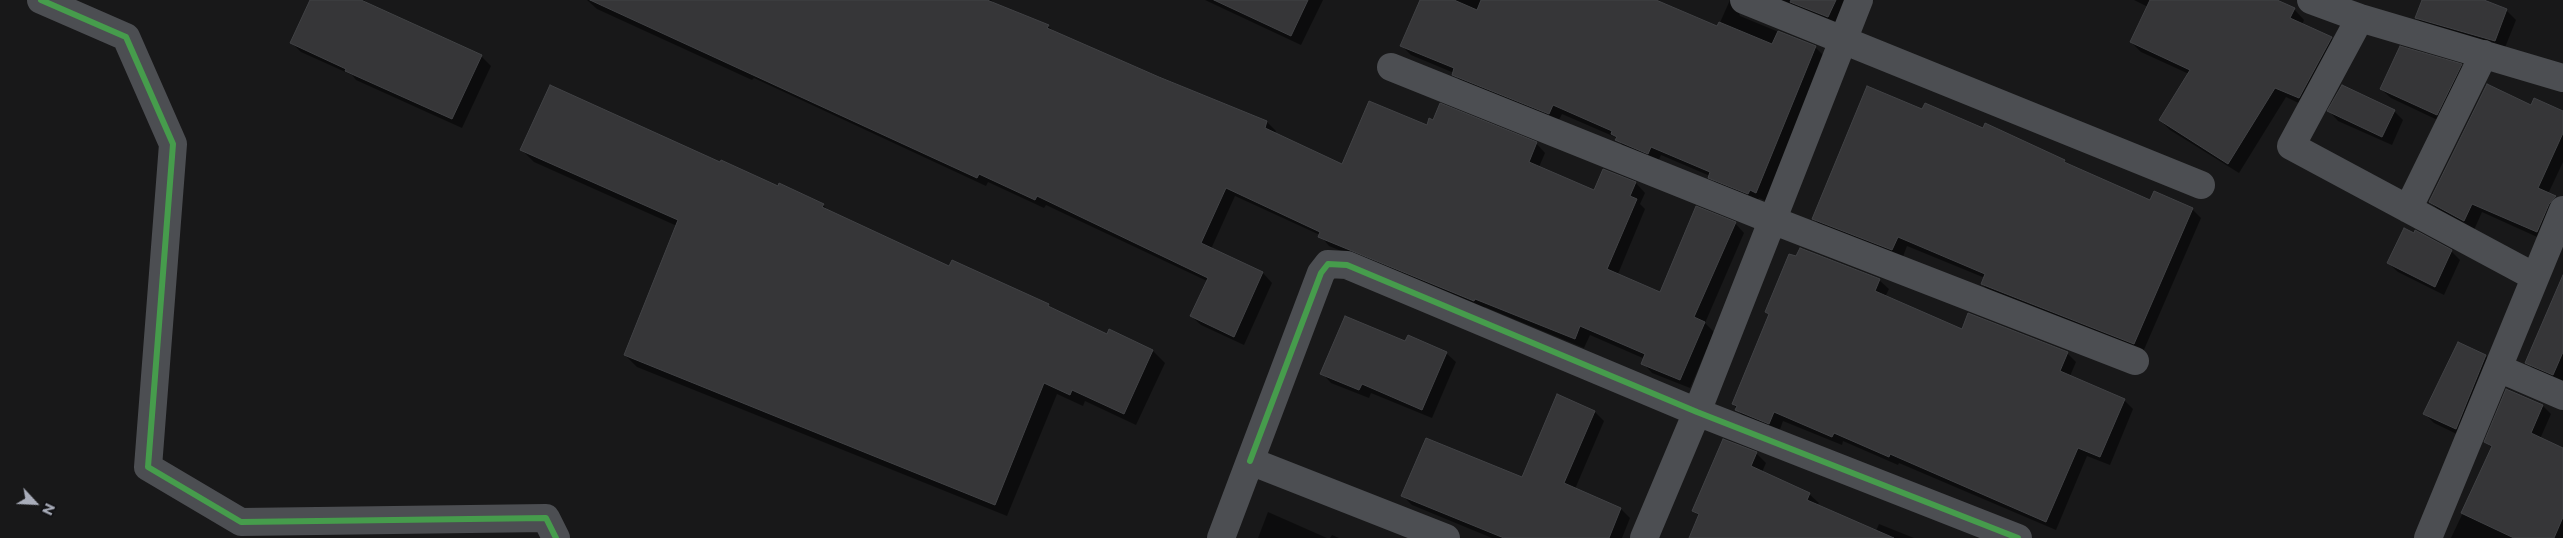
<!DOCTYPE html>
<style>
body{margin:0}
#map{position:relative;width:2563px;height:538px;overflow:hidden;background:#181819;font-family:Montserrat,sans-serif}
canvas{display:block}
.north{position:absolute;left:10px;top:478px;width:50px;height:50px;-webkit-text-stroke:4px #121215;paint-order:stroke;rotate:115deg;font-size:14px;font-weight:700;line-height:20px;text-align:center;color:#a9adba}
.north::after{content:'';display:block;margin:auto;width:18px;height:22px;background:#a9adba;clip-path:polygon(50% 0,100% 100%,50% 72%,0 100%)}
</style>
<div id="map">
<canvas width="2563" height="538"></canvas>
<div class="north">N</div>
</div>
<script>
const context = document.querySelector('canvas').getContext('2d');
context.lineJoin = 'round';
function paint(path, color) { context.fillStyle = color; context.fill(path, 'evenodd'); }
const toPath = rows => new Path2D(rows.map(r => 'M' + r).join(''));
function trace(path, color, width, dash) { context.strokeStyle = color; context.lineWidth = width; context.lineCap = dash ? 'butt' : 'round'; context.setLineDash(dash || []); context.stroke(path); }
paint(toPath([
 [311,0,364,0,369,5,481,56,491,66,462,128,356,80,352,75,301,52,291,42],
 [587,0,991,0,996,5,1048,26,1054,32,1267,122,1276,131,1275,134,1343,166,1427,126,1536,143,1545,153,1539,167,1595,192,1604,171,1636,183,1645,193,1640,204,1645,209,1618,274,1661,293,1735,223,1744,233,1705,323,1714,332,1690,388,1652,373,1643,363,1645,359,1590,335,1584,348,1485,307,1484,310,1329,246,1320,235,1235,196,1211,249,1263,273,1272,283,1244,345,1201,325,1191,316,1207,281,1046,205,1044,208,988,182,986,186,754,78,752,80,597,9],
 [1205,0,1323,0,1301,45],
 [1420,0,1653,0,1718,27,1730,0,1738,8,1740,16,1815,47,1824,56,1766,201,1759,198,1757,202,1719,187,1710,176,1661,155,1658,162,1626,149,1615,137,1562,114,1558,122,1463,84,1454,73,1411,55,1402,46],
 [1774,0,1849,0,1838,26],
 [2134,0,2275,0,2294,9,2304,20,2302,25,2331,38,2341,49,2309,108,2286,97,2239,173,2170,130,2160,120,2189,74,2141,52,2131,42,2148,7],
 [2423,0,2481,0,2506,10,2516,20,2504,50,2426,27,2416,18],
 [2461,65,2470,75,2446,124,2391,98,2381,89],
 [2531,107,2563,112,2563,162,2548,194,2563,205,2546,241,2482,212,2474,230,2440,211,2430,202],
 [1923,111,2064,161,2070,166,2151,201,2192,209,2201,218,2143,352,1991,293,1982,284,1985,278,1907,246,1902,259,1823,228,1813,218],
 [2329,111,2394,111,2403,120,2392,145,2338,121],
 [522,150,721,164,823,205,831,213,950,268,952,262,1108,336,1110,331,1153,351,1165,363,1136,425,1085,401,1083,406,1057,394,1007,516,637,367,625,355,677,226,534,162],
 [2451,251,2460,260,2444,295,2398,272,2388,263],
 [2563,279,2563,383,2535,371,2527,362],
 [1879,280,1889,289,1885,297,1962,331,2067,353,2076,362,2070,376,2124,400,2133,409,2110,465,2087,456,2056,530,1899,463,1898,465,1843,441,1842,445,1783,421,1779,432,1746,419,1737,410,1733,403,1770,316,1766,312],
 [1406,343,1446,353,1456,362,1432,418,1371,393,1369,398,1331,383,1322,373],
 [2458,344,2486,356,2495,366,2465,438,2434,423,2425,414],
 [1557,396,1595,412,1604,421,1575,489,1621,509,1630,518,1622,538,1492,538,1412,505,1403,496,1522,479],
 [2543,406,2551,414,2540,439,2563,450,2563,538,2451,538,2493,449,2486,442],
 [1756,453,1766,463,1762,472,1809,494,1819,503,1817,506,1876,531,1879,524,1914,538,1690,538,1699,516,1694,511],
 [1268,512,1327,538,1258,538],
 [1332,535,1339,538,1330,538]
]), '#0007');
const building = toPath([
 [310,0,361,0,482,55,452,119,345,71,346,69,290,43,310,0],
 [590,0,987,0,1049,25,1047,28,1159,77,1267,121,1265,128,1342,164,1369,101,1427,125,1429,118,1433,120,1440,103,1537,142,1529,162,1594,190,1603,169,1636,182,1630,196,1637,199,1607,269,1660,292,1696,206,1736,222,1694,317,1705,322,1680,380,1641,364,1645,354,1580,326,1575,339,1475,299,1474,301,1318,237,1320,232,1226,188,1201,243,1263,272,1234,337,1190,316,1208,278,1037,196,1035,200,979,174,977,178,590,0],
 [1214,0,1308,0,1291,36,1214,0],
 [1420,0,1454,0,1477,10,1481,0,1656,0,1717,26,1719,22,1772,44,1778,31,1816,46,1756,193,1750,190,1748,194,1708,178,1710,172,1651,147,1648,154,1615,140,1617,137,1611,134,1612,131,1553,105,1549,114,1452,75,1454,68,1400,46,1420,0],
 [1791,0,1836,0,1828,17,1790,2,1791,0],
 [2150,0,2277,0,2295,8,2290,18,2332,37,2299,98,2275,88,2228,164,2159,120,2190,70,2130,42,2150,0],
 [2422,0,2484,0,2507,9,2495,41,2415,18,2422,0],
 [2400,46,2462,64,2437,115,2380,89,2400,46],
 [2487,84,2531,105,2534,98,2563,111,2563,133,2538,188,2556,196,2549,204,2537,232,2472,204,2464,221,2429,202,2487,84],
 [550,85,720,162,721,160,778,186,779,183,824,204,822,207,949,266,952,260,1049,304,1048,306,1107,334,1109,329,1153,350,1124,414,1072,390,1070,395,1044,383,995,505,624,355,678,220,520,150,550,85],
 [2342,85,2395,110,2382,137,2327,111,2342,85],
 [1867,86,1922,109,1925,103,1983,128,1985,123,2065,160,2064,162,2150,200,2154,191,2193,208,2134,344,1981,284,1985,274,1898,237,1892,250,1812,219,1867,86],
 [2404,228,2414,233,2415,230,2452,250,2435,287,2387,263,2404,228],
 [1800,248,1880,279,1875,291,1962,329,1968,313,2068,352,2060,371,2125,399,2100,457,2078,448,2046,522,1890,454,1889,457,1834,433,1832,437,1774,412,1769,424,1735,410,1737,406,1732,404,1769,314,1765,312,1789,254,1796,256,1800,248],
 [2563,275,2563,352,2553,375,2525,363,2563,275],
 [1345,316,1405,341,1408,335,1447,352,1422,410,1362,384,1359,390,1320,374,1345,316],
 [2458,342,2486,355,2456,429,2423,414,2458,342],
 [2506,389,2543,405,2531,433,2563,448,2563,517,2554,538,2514,538,2461,513,2492,446,2484,442,2506,389],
 [1557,394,1595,411,1564,483,1621,508,1609,538,1504,538,1401,496,1426,438,1522,477,1557,394],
 [1723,439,1757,452,1751,466,1810,493,1807,500,1894,538,1689,538,1699,514,1692,511,1723,439]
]);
paint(building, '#363638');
trace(building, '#414245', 1);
trace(toPath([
 [41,0,126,37,173,144,148,467,241,522,546,518,556,538],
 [1744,0,2201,185],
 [2311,0,2360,18,2563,78],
 [2360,18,2291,146,2535,277],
 [1391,67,1772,220,2135,361],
 [2408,209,2484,54],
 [2498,368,2563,396],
 [1250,461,1321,273,1328,264,1347,265,1697,412,2018,538],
 [1221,538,1250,461,1446,538],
 [1644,538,1697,412,1859,0],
 [2428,538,2563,210]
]), '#4c4e52', 28);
trace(toPath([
 [41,0,126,37,173,144,148,467,241,522,546,518,556,538],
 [1250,461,1321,273,1328,264,1347,265,1697,412,2018,538]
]), '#469c4c', 6);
</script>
